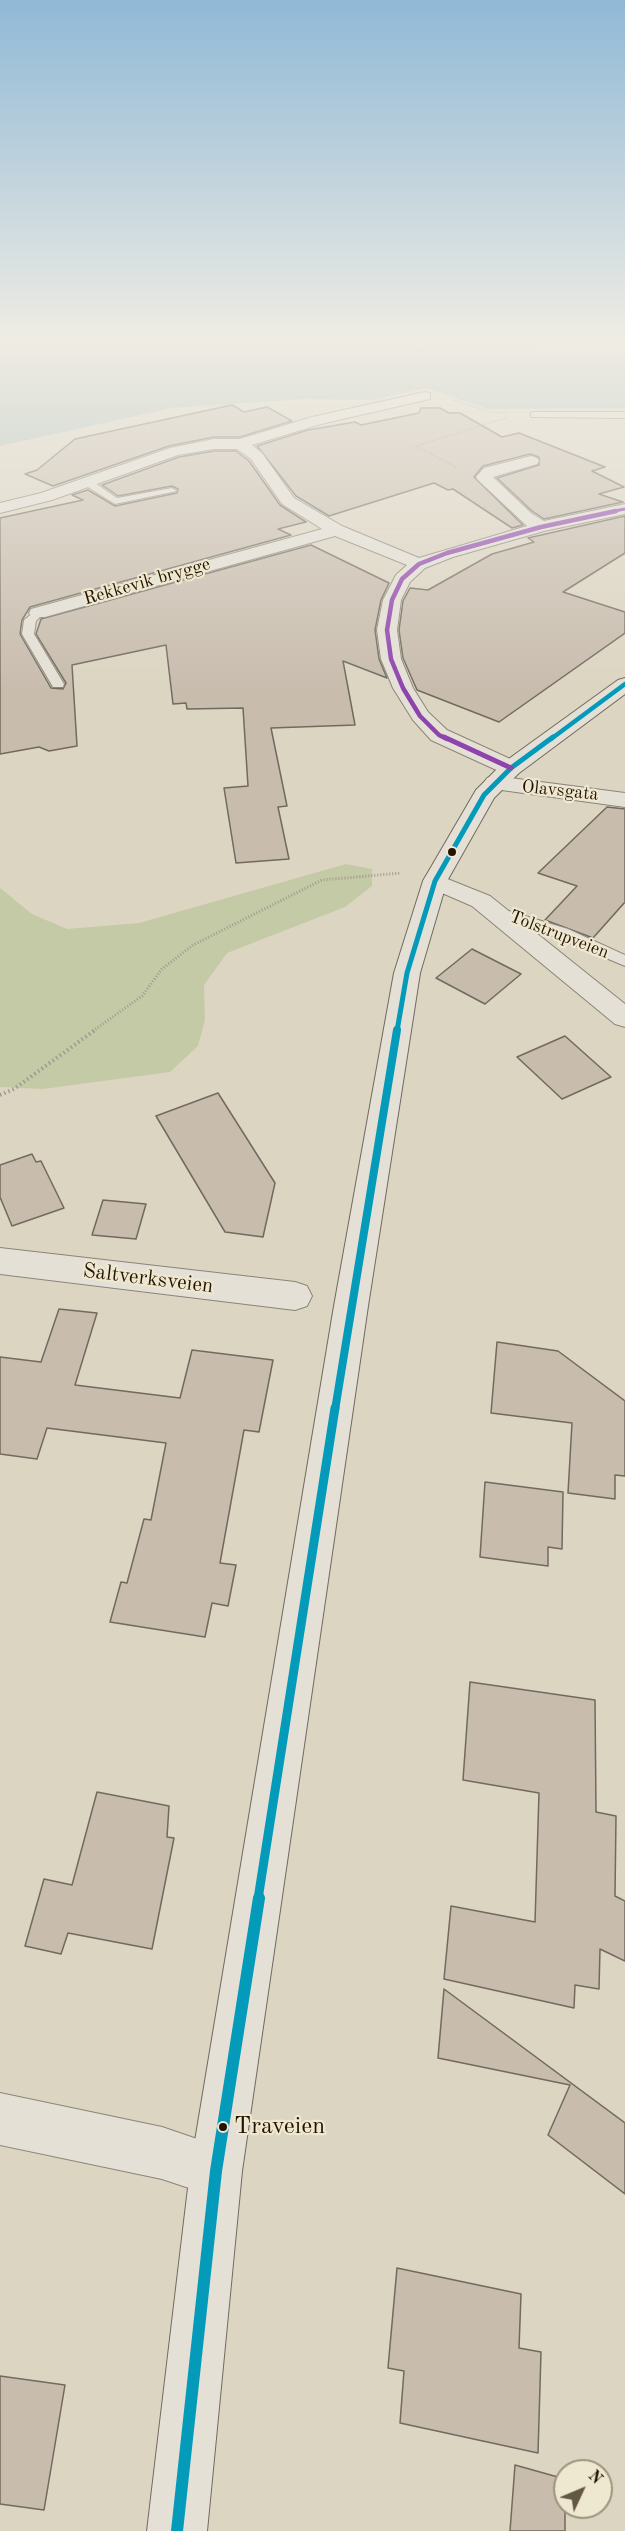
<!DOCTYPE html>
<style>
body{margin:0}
#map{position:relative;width:625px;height:2531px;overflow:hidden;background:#dcd5c2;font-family:"Old Standard TT",serif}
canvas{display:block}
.north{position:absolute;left:553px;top:2459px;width:60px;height:60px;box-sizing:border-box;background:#efe8d0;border:2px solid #9e937d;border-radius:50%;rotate:46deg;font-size:16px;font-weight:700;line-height:24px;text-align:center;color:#241301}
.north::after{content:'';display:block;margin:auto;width:21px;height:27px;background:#645745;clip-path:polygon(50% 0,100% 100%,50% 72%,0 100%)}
</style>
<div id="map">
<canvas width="625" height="2531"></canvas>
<div class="north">N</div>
</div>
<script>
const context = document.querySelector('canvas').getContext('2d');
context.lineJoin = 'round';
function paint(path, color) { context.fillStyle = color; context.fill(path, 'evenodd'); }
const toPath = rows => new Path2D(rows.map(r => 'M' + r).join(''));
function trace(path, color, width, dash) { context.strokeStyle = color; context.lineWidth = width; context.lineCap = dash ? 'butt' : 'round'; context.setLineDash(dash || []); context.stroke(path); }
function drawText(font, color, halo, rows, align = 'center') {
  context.font = font + ' "Old Standard TT",serif'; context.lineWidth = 4.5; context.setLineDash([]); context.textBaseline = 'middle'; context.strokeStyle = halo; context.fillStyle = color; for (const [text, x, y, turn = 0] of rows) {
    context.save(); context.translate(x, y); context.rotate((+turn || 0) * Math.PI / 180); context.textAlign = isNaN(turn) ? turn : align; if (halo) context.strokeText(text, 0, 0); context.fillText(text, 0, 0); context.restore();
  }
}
paint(toPath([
 [346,864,372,869,372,886,345,907,227,953,204,985,205,1020,198,1046,170,1072,43,1089,0,1087,0,888,32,914,67,929,139,923]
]), '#c5caa6');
paint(toPath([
 [0,337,588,337,589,341,542,341,528,345,535,352,625,353,625,408,488,409,426,388,371,400,305,399,172,408,0,446]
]), '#acc1ba');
const building = toPath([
 [232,405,244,412,267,407,292,421,240,437,214,437,169,446,53,486,25,474,37,470,75,439,232,405],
 [421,408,440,408,449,413,460,413,502,437,519,433,605,467,592,471,624,487,599,494,623,502,544,519,532,511,497,478,539,465,539,457,530,454,483,466,474,477,523,525,512,528,453,489,448,490,434,483,329,516,296,496,257,446,308,430,355,422,361,425,419,413,421,408],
 [214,451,236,451,249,461,280,505,306,522,278,529,291,535,30,607,22,620,20,634,51,688,63,689,66,683,36,634,41,619,311,545,389,583,381,600,375,630,379,659,387,678,343,661,355,725,271,728,287,806,278,807,289,859,236,863,224,788,248,786,243,708,187,709,186,703,173,704,166,645,72,665,77,746,49,751,39,747,0,754,0,518,83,500,72,495,88,490,115,506,177,493,178,489,172,486,118,496,102,485,179,457,214,451],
 [625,516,625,553,563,592,625,612,625,633,499,722,417,690,403,658,399,630,403,601,410,588,428,590,492,554,534,542,528,538,625,516],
 [607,807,625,809,625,902,593,938,545,920,577,886,538,873,607,807],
 [472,949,521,974,485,1004,436,978,472,949],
 [565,1036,611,1077,562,1099,517,1057,565,1036],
 [218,1093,275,1183,263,1237,225,1232,156,1116,218,1093],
 [32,1154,36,1162,41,1161,64,1208,12,1226,0,1197,0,1165,32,1154],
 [103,1200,146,1204,136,1239,92,1235,103,1200],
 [59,1309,97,1313,75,1385,180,1398,192,1350,273,1360,259,1432,244,1430,220,1563,236,1565,228,1606,212,1603,205,1637,110,1622,121,1582,127,1583,144,1519,151,1520,166,1443,47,1428,37,1459,0,1454,0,1357,41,1362,59,1309],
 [497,1342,558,1351,625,1401,625,1476,615,1475,615,1499,568,1493,572,1423,491,1413,497,1342],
 [485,1482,563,1492,562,1549,548,1547,548,1566,480,1557,485,1482],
 [470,1682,595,1700,596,1812,616,1816,615,1896,625,1901,625,1961,600,1949,599,1989,575,1985,574,2008,444,1979,451,1906,535,1922,539,1793,463,1780,470,1682],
 [97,1792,169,1806,167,1837,174,1838,152,1949,68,1933,61,1954,25,1946,44,1879,72,1885,97,1792],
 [444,1989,625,2123,625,2194,548,2135,570,2085,438,2058,444,1989],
 [397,2268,521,2294,519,2348,541,2352,538,2453,400,2423,404,2371,388,2368,397,2268],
 [0,2376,65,2385,44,2510,0,2504,0,2376],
 [515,2465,565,2479,565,2531,510,2531,515,2465]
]);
paint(building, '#c8bcad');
trace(building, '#716a5e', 1.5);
const lane = toPath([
 [534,412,625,412,625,418,531,417,531,413,534,412],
 [83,480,91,480,117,498,172,488,177,491,115,504,83,484,83,480],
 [38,609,44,613,36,621,34,634,64,684,63,687,53,687,22,634,24,620,38,609],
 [492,906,568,929,625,955,625,966,556,937,486,914,484,911,486,908,492,906]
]);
const street = toPath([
 [425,392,430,393,430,399,321,424,252,445,262,453,294,498,342,526,419,558,527,526,478,480,476,477,484,468,531,456,537,458,539,461,537,464,493,477,531,513,544,521,625,504,625,514,544,531,453,557,425,568,410,582,401,600,397,630,401,659,413,688,428,712,447,730,519,763,522,768,519,773,503,773,431,740,413,720,393,688,381,659,377,630,383,600,396,575,407,565,335,536,45,617,31,617,29,613,31,609,322,529,282,504,251,459,237,449,214,449,178,455,52,500,0,513,0,503,41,493,170,448,214,439,240,439,312,417,425,392],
 [495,776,625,793,625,807,487,788,484,783,487,778,495,776],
 [435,874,490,896,625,1004,625,1027,615,1024,472,906,426,886,423,881,426,876,435,874],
 [0,1248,295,1282,307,1286,312,1296,307,1306,295,1310,0,1274,0,1248],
 [0,2093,162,2127,235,2152,242,2171,235,2190,216,2197,162,2179,0,2145,0,2093]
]);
const secondary = toPath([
 [625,678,625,694,519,773,494,798,447,881,420,973,368,1306,242,2171,207,2531,147,2531,190,2171,334,1306,394,973,423,881,476,790,503,763,618,680,625,678]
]);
trace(lane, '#8b8578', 2);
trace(street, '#8b8578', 2);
trace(secondary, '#716a5e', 2);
trace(toPath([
 [393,337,418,351,507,337],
 [513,337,529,344],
 [453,400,490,412,507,413],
 [456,467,416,446,509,417]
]), '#9e9a91', 1.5, [1, 1.5]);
trace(toPath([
 [93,1031,142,996,162,969,193,945,322,880,401,873]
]), '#9e9a91', 3, [1, 2]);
trace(toPath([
 [0,1095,14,1089,95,1030]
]), '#9e9a91', 4, [1.5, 3]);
paint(lane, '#e4e0d6');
paint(street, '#e4e0d6');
paint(secondary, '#e4e0d6');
trace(toPath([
 [551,739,625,684]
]), '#049aba', 4.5);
trace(toPath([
 [397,1031,407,973,435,881,484,795,511,768,553,737]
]), '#049aba', 5);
trace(toPath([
 [335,1410,397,1030]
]), '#049aba', 8);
trace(toPath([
 [258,1899,335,1408]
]), '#049aba', 9);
trace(toPath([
 [177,2531,216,2171,259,1898]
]), '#049aba', 12);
trace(toPath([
 [609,512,625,509]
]), '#8e44ad', 3);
trace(toPath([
 [447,739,439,735,420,716,403,688,391,659,387,630,392,600,402,579,419,564,447,553,541,527,616,511]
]), '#8e44ad', 4.5);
trace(toPath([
 [444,737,511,768]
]), '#8e44ad', 5);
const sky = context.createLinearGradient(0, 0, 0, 691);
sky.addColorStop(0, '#90b9d6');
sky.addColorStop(0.49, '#efece4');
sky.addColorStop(1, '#efece400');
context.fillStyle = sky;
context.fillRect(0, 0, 625, 691);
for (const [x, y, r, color] of [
 [452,852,5,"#241301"],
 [223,2127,5,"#241301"]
]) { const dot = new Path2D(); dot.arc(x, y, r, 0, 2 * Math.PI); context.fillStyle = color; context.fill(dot); trace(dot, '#efe8d0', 2); }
drawText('18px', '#241301', '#efe8d0', [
 ["Rekkevik brygge",147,582,-16],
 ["Olavsgata",560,791,6],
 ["Tolstrupveien",559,935,21]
]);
drawText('21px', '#241301', '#efe8d0', [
 ["Saltverksveien",148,1279,7]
]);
drawText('24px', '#241301', '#efe8d0', [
 ["Traveien",234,2127]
], 'left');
</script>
